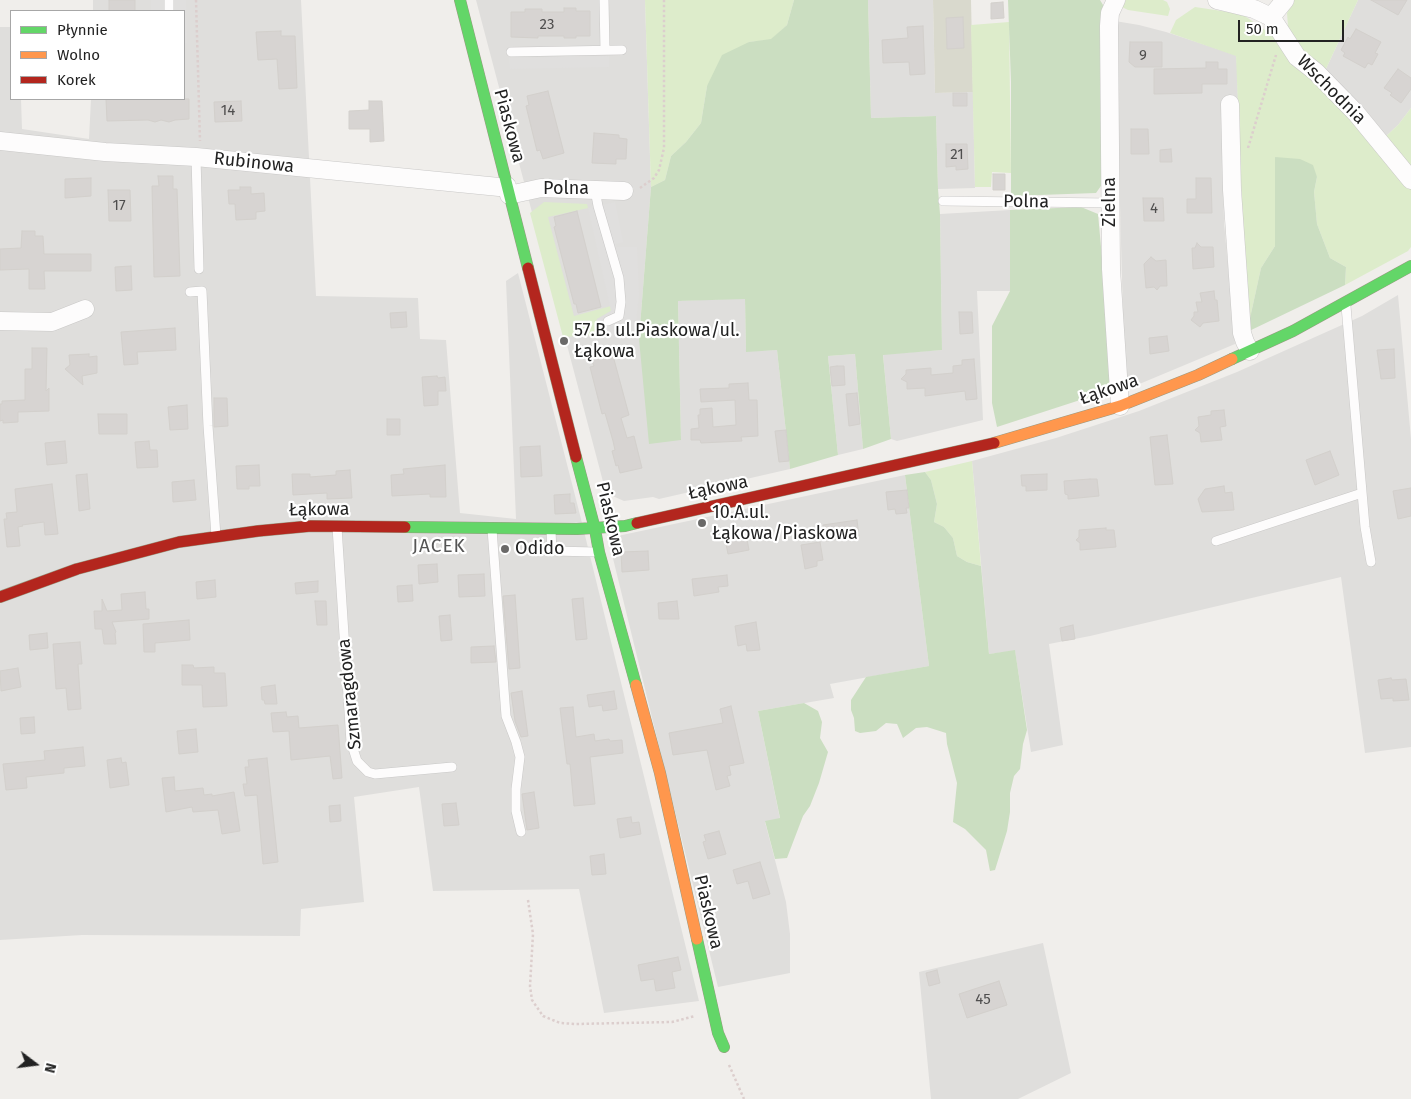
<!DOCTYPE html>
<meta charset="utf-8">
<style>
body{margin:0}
#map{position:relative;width:1411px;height:1099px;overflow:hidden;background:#f0eeeb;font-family:"Fira Sans",sans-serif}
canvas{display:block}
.legend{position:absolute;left:10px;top:10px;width:175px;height:90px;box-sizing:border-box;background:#fff;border:1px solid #a7a7a7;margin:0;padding:6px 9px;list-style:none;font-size:15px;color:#222}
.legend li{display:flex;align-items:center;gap:10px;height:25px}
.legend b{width:25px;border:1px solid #a7a7a7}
.north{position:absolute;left:10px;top:1039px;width:50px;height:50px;-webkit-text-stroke:4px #fff;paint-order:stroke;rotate:105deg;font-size:14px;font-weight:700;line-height:20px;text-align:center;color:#222}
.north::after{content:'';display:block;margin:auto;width:18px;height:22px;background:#222;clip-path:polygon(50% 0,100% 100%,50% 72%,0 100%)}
.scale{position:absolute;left:1238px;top:20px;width:106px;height:22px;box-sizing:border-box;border:2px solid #222;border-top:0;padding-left:6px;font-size:15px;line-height:18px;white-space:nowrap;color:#222;-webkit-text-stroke:4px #fff;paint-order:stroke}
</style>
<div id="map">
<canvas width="1411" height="1099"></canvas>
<ul class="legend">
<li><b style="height:6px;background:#63d668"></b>Płynnie</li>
<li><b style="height:6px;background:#ff974d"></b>Wolno</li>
<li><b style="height:6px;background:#b3261e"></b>Korek</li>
</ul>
<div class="north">N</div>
<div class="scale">50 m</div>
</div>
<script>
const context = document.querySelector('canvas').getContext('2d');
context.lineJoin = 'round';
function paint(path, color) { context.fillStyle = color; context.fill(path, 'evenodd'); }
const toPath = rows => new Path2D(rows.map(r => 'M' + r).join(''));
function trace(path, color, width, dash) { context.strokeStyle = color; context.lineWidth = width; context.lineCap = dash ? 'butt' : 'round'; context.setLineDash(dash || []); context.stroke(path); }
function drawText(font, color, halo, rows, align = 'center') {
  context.font = font + ' "Fira Sans",sans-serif'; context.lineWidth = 4.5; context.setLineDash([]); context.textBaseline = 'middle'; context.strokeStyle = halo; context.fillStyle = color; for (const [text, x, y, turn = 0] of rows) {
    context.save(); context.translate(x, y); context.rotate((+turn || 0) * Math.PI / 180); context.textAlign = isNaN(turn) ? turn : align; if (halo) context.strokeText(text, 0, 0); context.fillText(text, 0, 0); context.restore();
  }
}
paint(toPath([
 [93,0,301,0,316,296,418,298,420,339,446,340,460,513,516,519,506,281,518,273,580,515,699,1001,604,1013,579,889,433,891,419,787,354,797,364,902,301,909,300,936,82,935,0,940,0,27,11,27,11,99,21,99,22,129,89,139,91,99,184,99,184,11,93,11],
 [476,0,645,0,651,187,639,339,681,440,678,301,745,298,746,351,777,350,790,469,659,499,653,497,624,501,606,493],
 [868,0,933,0,935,93,973,92,975,188,938,189,936,116,871,118],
 [1358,0,1411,0,1411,108,1398,125,1385,137,1325,71],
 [1115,21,1139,25,1166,32,1236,55,1237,66,1238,100,1222,100,1224,222,1235,344,1125,390],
 [1010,210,1011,291,977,291,983,420,897,441,891,439,883,354,942,350,940,214],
 [1398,295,1411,439,1411,747,1365,753,1341,577,1090,636,1049,644,1063,745,1031,752,1015,651,989,654,972,461,1056,438,1139,411,1237,372,1362,316],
 [855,354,863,449,838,455,828,356],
 [905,475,929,666,830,684,834,698,758,711,780,819,765,822,786,902,790,934,790,973,718,987,608,538],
 [1043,943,1071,1073,1018,1099,931,1099,919,972]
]), '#dfdedc');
paint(toPath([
 [933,0,971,0,973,92,935,93]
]), '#d9d9cd');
paint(toPath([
 [645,0,794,0,787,25,771,40,749,42,707,86,701,123,686,142,671,156,665,180,651,187],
 [1126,0,1163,0,1167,2,1170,9,1168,16,1128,10,1122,7],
 [1293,0,1358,0,1325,71,1289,40,1287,13],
 [1195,7,1242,14,1275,37,1277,44,1311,75,1385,156,1411,189,1411,247,1408,251,1345,285,1346,267,1330,258,1317,224,1314,192,1317,177,1275,157,1275,246,1261,268,1247,332,1236,56,1170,33,1176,20],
 [1009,22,1011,173,992,172,991,187,975,187,971,25],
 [1411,108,1411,168,1385,137,1398,125],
 [544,202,587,204,588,208,548,217,574,316,611,306,611,311,597,319,594,335,563,337,530,213],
 [972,461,981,566,967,562,957,556,953,538,944,527,934,522,937,504,931,480,925,472]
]), '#ddeccb');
paint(toPath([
 [794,0,868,0,871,118,936,116,938,189,940,214,942,350,883,355,891,439,863,449,855,354,828,356,838,455,790,469,777,350,746,352,745,299,678,301,681,440,649,444,639,339,651,187,665,180,671,156,686,142,701,123,707,86,722,55,749,42,771,39,787,25],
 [1008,0,1100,0,1103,5,1103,183,1096,193,1011,196,1011,82],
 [1275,157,1300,159,1313,165,1317,177,1314,192,1317,224,1330,258,1346,267,1345,285,1247,332,1261,268,1275,246],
 [1081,207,1098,214,1114,389,997,427,992,403,992,326,1010,291,1010,210],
 [925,472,931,480,937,504,934,522,944,527,953,538,957,556,967,562,981,566,989,654,1015,650,1027,730,1023,744,1020,769,1014,776,1010,793,1010,812,1007,831,995,870,990,871,986,850,965,829,953,822,957,783,947,744,946,733,927,727,916,728,903,738,897,724,886,723,876,731,860,733,855,731,854,718,851,710,851,700,866,677,929,666,905,475],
 [804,703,818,711,822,722,820,738,828,752,819,783,810,806,803,816,787,858,775,859,765,821,780,818,758,711]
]), '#cbdec1');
paint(toPath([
 [151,0,186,0,187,43,184,43,184,11,151,11],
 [609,56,609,67,510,69,509,58],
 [615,202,623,242,616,244,616,247,637,247,639,295,636,324,632,340,594,335,597,319,611,311,588,208]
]), '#e0dfde');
const building = toPath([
 [109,0,135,0,135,11,109,11,109,0],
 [1371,0,1407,0,1398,15,1371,0],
 [1003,2,1004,18,991,19,991,3,1003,2],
 [564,8,576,8,576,11,590,11,590,36,576,36,576,38,564,38,564,36,538,36,538,38,511,37,511,12,525,12,525,9,542,9,542,12,564,12,564,8],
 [963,17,964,48,947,49,946,18,963,17],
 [923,26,925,74,910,75,909,62,883,63,882,40,908,38,907,27,923,26],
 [1356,29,1381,42,1375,53,1378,54,1372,65,1368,63,1365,68,1343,56,1345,53,1341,50,1348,37,1350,39,1356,29],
 [281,31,281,36,295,36,297,88,279,89,277,59,258,60,256,32,281,31],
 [1130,42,1162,42,1162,67,1135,67,1129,62,1130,42],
 [1206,62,1218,62,1218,69,1227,69,1227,84,1202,84,1202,93,1154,94,1154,69,1206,68,1206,62],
 [1398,69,1411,78,1411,89,1401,103,1390,95,1392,93,1384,88,1398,69],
 [548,91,564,153,543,159,540,150,537,151,526,106,529,105,527,96,548,91],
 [953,93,967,93,967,106,953,106,953,93],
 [106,99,189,99,189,119,175,120,169,122,161,120,155,122,148,120,107,121,106,99],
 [241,101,242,121,215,122,214,102,241,101],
 [369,101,382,101,384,141,370,142,370,129,349,129,349,111,369,110,369,101],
 [1131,129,1148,129,1149,154,1131,154,1131,129],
 [594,133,619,135,619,138,627,139,626,159,616,159,616,164,592,163,594,133],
 [946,144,967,144,968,169,956,170,956,166,946,167,946,144],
 [1171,149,1172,162,1160,162,1160,150,1171,149],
 [993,174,1005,174,1005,190,993,190,993,174],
 [158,176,173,176,173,189,177,189,180,276,154,277,152,186,159,186,158,176],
 [91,178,91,196,65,198,65,179,91,178],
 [1196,178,1211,178,1212,213,1187,213,1187,199,1196,199,1196,178],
 [240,187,251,187,251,194,264,193,265,211,256,212,256,219,236,220,235,204,229,204,228,190,240,190,240,187],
 [108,190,130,190,131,221,109,221,108,190],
 [1143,198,1163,198,1164,221,1144,221,1143,198],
 [577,211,601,307,578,313,576,304,574,304,554,227,556,226,554,217,577,211],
 [22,231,35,231,35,236,43,236,44,254,91,254,91,271,44,271,45,289,29,289,29,269,0,270,0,249,21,248,22,231],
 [1197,243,1201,247,1213,247,1214,267,1193,269,1192,248,1195,248,1197,243],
 [1151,257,1156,261,1166,260,1167,286,1160,286,1157,290,1154,287,1146,288,1144,264,1151,257],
 [131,266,132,290,116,291,115,267,131,266],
 [1214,291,1215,300,1217,300,1219,321,1203,323,1200,327,1191,320,1194,316,1194,312,1198,312,1196,302,1202,302,1200,293,1214,291],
 [406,312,407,327,391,328,390,313,406,312],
 [959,312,972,312,973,333,960,334,959,312],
 [175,328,176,350,137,352,138,364,124,365,121,332,175,328],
 [1167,336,1169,351,1150,354,1149,338,1167,336],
 [32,348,47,348,46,391,49,388,49,411,18,412,18,422,3,423,3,420,0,421,0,404,2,404,2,401,25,400,25,369,32,369,32,348],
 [1394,349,1395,378,1381,379,1377,350,1394,349],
 [612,352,629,415,621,418,627,438,634,436,642,468,620,473,618,465,616,466,612,451,615,450,613,441,605,413,602,414,590,367,594,366,591,358,612,352],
 [89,354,89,357,97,356,97,373,82,376,83,385,65,369,70,365,69,355,89,354],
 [974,359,977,399,966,400,965,391,925,396,925,388,907,389,907,382,901,379,906,374,906,370,931,368,931,375,953,373,953,366,962,365,962,360,974,359],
 [837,366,844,366,845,385,832,386,830,367,837,366],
 [437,376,438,378,445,377,446,391,438,391,438,405,424,406,422,377,437,376],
 [748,383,749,400,757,400,758,436,741,437,742,441,701,443,700,440,691,440,691,429,699,428,698,415,700,415,700,409,712,408,713,427,736,425,735,400,701,402,700,389,729,388,729,384,748,383],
 [857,393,860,424,849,426,846,394,857,393],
 [214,398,227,398,228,426,214,427,214,398],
 [187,405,188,429,170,430,168,407,187,405],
 [1224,410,1226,426,1220,427,1222,440,1201,442,1200,433,1195,430,1199,426,1198,417,1211,415,1211,411,1224,410],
 [98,414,127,414,127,434,99,434,98,414],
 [387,419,400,419,400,435,387,435,387,419],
 [786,430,789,461,779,462,775,431,786,430],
 [1167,435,1173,484,1155,485,1150,437,1167,435],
 [65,441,67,463,47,465,45,443,65,441],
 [149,441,150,450,157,450,158,467,137,468,135,442,149,441],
 [540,446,542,476,521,477,520,447,540,446],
 [1330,451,1339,475,1315,485,1306,460,1330,451],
 [259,465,260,486,249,486,249,489,237,489,236,466,259,465],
 [445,465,446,497,430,497,430,494,392,496,391,475,404,474,403,469,445,465],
 [350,470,352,498,327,499,327,493,293,495,292,474,310,474,310,477,336,475,336,471,350,470],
 [87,474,90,509,79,511,76,475,87,474],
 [1047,474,1047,490,1026,491,1026,486,1022,486,1021,475,1047,474],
 [1090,479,1097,479,1099,496,1068,499,1068,495,1065,494,1064,481,1090,479],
 [194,480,196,500,173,502,172,482,194,480],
 [52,484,58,534,45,535,44,522,22,525,23,526,18,527,20,546,7,547,4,519,7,519,6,513,17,512,15,489,52,484],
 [1224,486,1225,493,1232,492,1234,510,1202,512,1198,499,1205,489,1224,486],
 [1411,488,1411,516,1398,519,1393,491,1411,488],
 [907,490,909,508,906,508,907,513,896,514,895,509,888,510,886,492,907,490],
 [570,494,570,503,574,503,576,513,555,514,554,495,570,494],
 [857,520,859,536,826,541,823,525,857,520],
 [1106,528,1106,530,1114,530,1116,547,1080,550,1080,543,1076,540,1079,537,1079,530,1106,528],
 [746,534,749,550,728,554,725,539,746,534],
 [820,542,823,560,817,561,817,566,805,569,801,545,820,542],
 [648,551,649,570,622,572,621,552,648,551],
 [437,564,438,582,419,584,418,565,437,564],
 [484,574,485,596,459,597,458,575,484,574],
 [727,575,728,586,718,587,719,592,694,596,692,579,727,575],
 [215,580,216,597,197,599,196,582,215,580],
 [318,581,318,592,296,594,295,583,318,581],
 [412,585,413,601,398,602,397,586,412,585],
 [145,592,146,609,149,609,149,619,112,622,116,632,115,633,116,644,104,644,102,629,95,629,94,611,102,611,102,599,107,611,122,610,121,594,145,592],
 [515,595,520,668,509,669,503,596,515,595],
 [583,598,587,639,576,640,572,599,583,598],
 [315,601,326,601,327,625,317,625,315,601],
 [677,601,679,619,659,619,658,603,677,601],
 [450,615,452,640,441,641,439,616,450,615],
 [189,620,190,640,155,643,155,652,144,652,143,624,189,620],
 [756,622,760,650,747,651,746,644,738,646,735,626,756,622],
 [1073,625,1075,639,1062,641,1060,628,1073,625],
 [47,633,48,648,30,650,29,635,47,633],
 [80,642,82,664,78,664,81,709,68,710,66,688,56,689,53,644,80,642],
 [494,646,496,662,471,663,471,647,494,646],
 [182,665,193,665,194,668,214,667,214,673,225,673,227,706,203,707,202,685,182,685,182,665],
 [18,668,21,687,1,691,0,671,18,668],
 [1391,678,1392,680,1406,679,1409,700,1393,701,1393,698,1381,699,1378,680,1391,678],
 [275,685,277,704,265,704,264,700,262,700,261,687,275,685],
 [522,691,528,736,521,737,515,721,511,693,522,691],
 [614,691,617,709,603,711,602,705,589,707,587,695,614,691],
 [731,706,744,763,729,766,731,775,727,776,730,786,716,790,707,750,673,755,669,733,723,723,720,709,731,706],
 [573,707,576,737,594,734,595,741,609,739,610,741,622,740,623,753,590,757,595,804,574,806,570,764,567,764,560,708,573,707],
 [286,712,287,717,298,716,299,728,338,725,342,778,333,779,330,756,291,760,289,731,273,732,271,713,286,712],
 [34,717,35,733,21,734,20,718,34,717],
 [196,729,198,752,179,754,177,731,196,729],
 [83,747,85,766,64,768,64,773,26,777,27,788,6,790,3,764,45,760,44,751,83,747],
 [121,758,122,763,126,762,129,785,110,788,107,760,121,758],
 [267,758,278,862,263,864,257,795,245,796,243,784,247,784,245,767,249,767,248,760,267,758],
 [174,777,175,791,203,788,204,795,212,794,212,796,234,792,240,831,222,834,218,810,193,812,192,807,166,812,162,778,174,777],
 [534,792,539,828,527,830,522,794,534,792],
 [456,803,459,825,444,826,442,804,456,803],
 [340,805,341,821,330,822,329,806,340,805],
 [631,817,632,823,639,822,641,834,620,838,617,819,631,817],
 [719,831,726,854,708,859,703,842,706,841,704,835,719,831],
 [604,854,606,874,592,875,590,856,604,854],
 [760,862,770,894,753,899,748,881,737,884,733,870,760,862],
 [678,957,681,970,672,972,675,988,656,991,654,979,641,981,638,965,678,957],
 [937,970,940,983,929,986,926,973,937,970],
 [999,981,1007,1005,967,1018,959,994,999,981]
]);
paint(building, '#d7d4d2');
trace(building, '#d3d0cc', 1);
const lane = toPath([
 [169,0,169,11],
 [604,0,605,50],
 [511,52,622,50],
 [196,157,199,269],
 [595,190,598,206,619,278,621,302,619,316,608,321],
 [943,201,1110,203],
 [190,292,202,291,208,426,216,536],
 [1346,306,1365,527,1371,562],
 [337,527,351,742,357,761,368,772,375,774,452,767],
 [492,529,506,716,516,742,520,757,516,789,516,811,521,832],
 [551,531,552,551,596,552],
 [1216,541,1362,493]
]);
const street = toPath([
 [1116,0,1110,13,1109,26,1111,269,1120,406],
 [1217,0,1254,9,1271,17,1297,57,1316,72,1356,113,1411,180],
 [1271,17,1285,0],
 [1230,104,1232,190,1242,333,1245,342,1250,351],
 [0,141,105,152,196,157,499,187,507,186],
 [509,195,541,188,624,191],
 [0,321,52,322,85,309]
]);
const fast = toPath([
 [460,0,528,268],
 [1232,359,1293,331,1411,266],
 [576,457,595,529,599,552,636,685],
 [405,527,577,529,625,526,637,523],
 [697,939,718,1033,724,1047]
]);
const slow = toPath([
 [994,443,1120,406,1198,375,1232,359],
 [636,685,660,773,697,939]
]);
const jam = toPath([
 [528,268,576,457],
 [637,523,994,443],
 [0,597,77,569,179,542,258,531,311,526,405,527]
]);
trace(lane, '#c9c8c7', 10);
trace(street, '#c9c8c7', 19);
trace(fast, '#999a82', 12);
trace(slow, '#999a82', 12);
trace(jam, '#999a82', 12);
trace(toPath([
 [196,0,200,141],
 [1248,148,1276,55],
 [640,188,654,178,659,170,664,148,664,0],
 [528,900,533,934,530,986,532,1000,543,1016,560,1023,576,1024,672,1022,695,1016],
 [729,1065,744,1099]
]), '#dccecd', 2.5, [2.5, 2.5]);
trace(lane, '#fdfcfc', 9);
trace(street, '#fdfcfc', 18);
trace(fast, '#63d668', 11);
trace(slow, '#ff974d', 11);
trace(jam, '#b3261e', 11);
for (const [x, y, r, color] of [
 [564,341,5,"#6a6968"],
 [702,523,5,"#6a6968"],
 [505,549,5,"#6a6968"]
]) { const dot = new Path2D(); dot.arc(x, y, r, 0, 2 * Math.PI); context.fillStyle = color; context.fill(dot); trace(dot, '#fff', 2); }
drawText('15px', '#4f4e4e', null, [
 ["23",547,25],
 ["9",1143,56],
 ["14",228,111],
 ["21",957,155],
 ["17",119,206],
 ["4",1154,209],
 ["45",983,1000]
]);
drawText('18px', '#222', '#fff', [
 ["Wschodnia",1331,90,45],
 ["Piaskowa",509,126,75],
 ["Rubinowa",254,163,6],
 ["Polna",566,189],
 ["Polna",1026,202,1],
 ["Zielna",1110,202,-90],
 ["Łąkowa",1109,390,-19],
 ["Łąkowa",718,488,-12],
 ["Łąkowa",319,510,-1],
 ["Piaskowa",610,519,77],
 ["Szmaragdowa",350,694,-96],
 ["Piaskowa",708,912,77]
]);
drawText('18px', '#222', '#fff', [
 ["57.B. ul.Piaskowa/ul.",574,331],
 ["Łąkowa",574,352],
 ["10.A.ul.",712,513],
 ["Łąkowa/Piaskowa",712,534],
 ["Odido",515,549]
], 'left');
context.letterSpacing = '1px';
drawText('19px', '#555', '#fff', [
 ["JACEK",439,547]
]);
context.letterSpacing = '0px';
</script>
